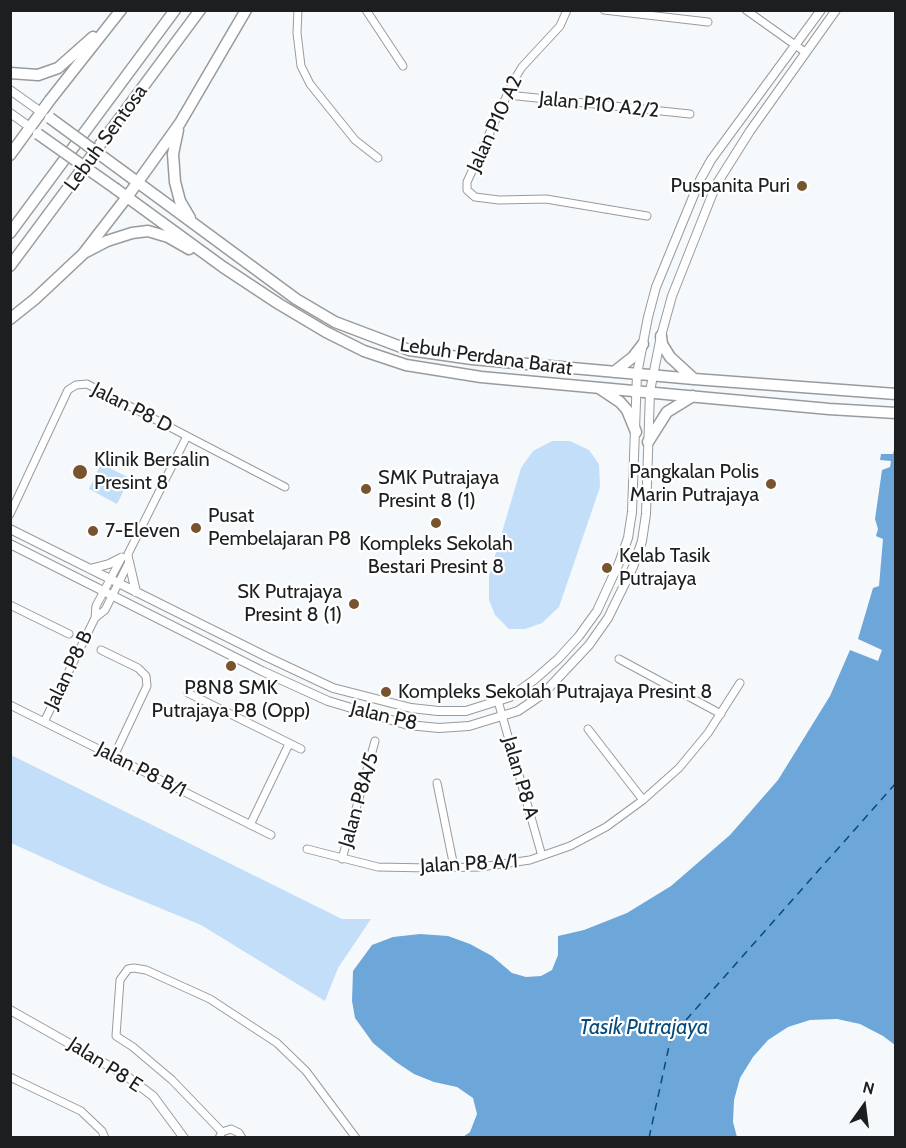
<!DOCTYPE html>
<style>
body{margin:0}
#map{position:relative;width:906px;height:1148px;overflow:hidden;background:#f6f9fb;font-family:Cabin,sans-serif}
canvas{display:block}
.frame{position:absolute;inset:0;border:12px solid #1d1e1f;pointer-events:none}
.north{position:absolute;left:834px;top:1076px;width:60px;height:60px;-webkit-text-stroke:4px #fff;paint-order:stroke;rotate:14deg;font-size:16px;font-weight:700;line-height:24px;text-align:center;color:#1d1e1f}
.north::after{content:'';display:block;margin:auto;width:21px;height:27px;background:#1d1e1f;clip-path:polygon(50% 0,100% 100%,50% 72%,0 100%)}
</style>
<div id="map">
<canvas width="906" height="1148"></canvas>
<div class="frame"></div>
<div class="north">N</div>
</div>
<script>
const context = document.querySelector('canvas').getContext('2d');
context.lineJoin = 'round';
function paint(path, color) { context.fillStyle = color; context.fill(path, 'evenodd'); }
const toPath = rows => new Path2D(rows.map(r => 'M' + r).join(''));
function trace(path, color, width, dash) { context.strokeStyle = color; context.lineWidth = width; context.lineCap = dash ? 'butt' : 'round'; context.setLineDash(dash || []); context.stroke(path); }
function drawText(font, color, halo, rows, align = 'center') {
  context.font = font + ' Cabin,sans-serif'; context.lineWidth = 4.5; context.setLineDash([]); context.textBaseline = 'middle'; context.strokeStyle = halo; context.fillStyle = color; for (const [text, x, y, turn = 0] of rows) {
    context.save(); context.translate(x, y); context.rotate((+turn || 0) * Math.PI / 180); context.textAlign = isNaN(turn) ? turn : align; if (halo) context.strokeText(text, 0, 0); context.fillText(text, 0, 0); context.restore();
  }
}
paint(toPath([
 [552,441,570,441,589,450,599,464,600,487,559,607,542,623,525,629,509,629,495,615,489,600,489,576,521,468,533,451],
 [101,464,130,478,117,504,89,489],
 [11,755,342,919,371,919,338,968,325,1001,201,925,104,885,11,843]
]), '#c3def8');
paint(toPath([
 [895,446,895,1045,883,1036,860,1024,837,1019,810,1020,788,1027,768,1040,753,1057,740,1078,734,1100,733,1122,737,1137,463,1137,470,1132,477,1114,473,1098,457,1087,434,1082,414,1074,396,1062,373,1043,355,1018,352,1001,353,971,372,945,393,937,420,934,448,936,470,944,492,956,512,973,526,977,541,976,552,970,558,955,558,936,584,930,627,913,671,886,730,835,778,780,830,696,850,650,878,661,882,650,858,639,873,588,879,586,883,539,876,536,878,529,875,519,882,470,890,467,891,461,880,460,881,454,893,454]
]), '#6da6d9');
trace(toPath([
 [649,1138,671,1037,896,783]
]), '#074b7b', 1.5, [8, 6]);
const minor = toPath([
 [298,10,297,33,301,66,310,84,355,140,378,158],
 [366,10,403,66],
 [567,10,560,26,522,67,514,80,467,182,467,190,475,197,499,200,546,199,647,216],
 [604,10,708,22],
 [746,10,805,52],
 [508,95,690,114],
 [10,514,68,390,76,385,87,384,285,487],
 [10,605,69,634],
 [95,618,105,610,129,562,128,554,187,436],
 [101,650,138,668,146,676,147,686,114,756],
 [619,659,721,714],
 [188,693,301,749],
 [498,701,542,856],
 [10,705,271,835],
 [44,722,95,618,96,606,122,557],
 [588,729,643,800],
 [437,783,454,867],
 [250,825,289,744],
 [307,849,378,867,429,868,481,867,530,860,570,846,606,827,643,800,679,768,708,733,740,683],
 [342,859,375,741],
 [10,1077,81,1111,102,1131,105,1138],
 [222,1132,172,1080,133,1047,116,1036,120,980,128,969,134,968,146,970,210,999,277,1043,306,1071,356,1138],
 [219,1138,222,1132,231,1129,239,1133,242,1138]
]);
const tertiary = toPath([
 [10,90,41,112],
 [10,113,30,127],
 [10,529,267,657,333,688,411,708,438,711,466,711,510,697,534,680,558,659,579,636,597,611,619,563,628,538,632,512,637,374,648,317,656,287,700,180,711,160,821,10],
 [10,544,262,671,328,701,408,725,439,728,469,726,518,711,543,694,589,645,608,618,633,567,642,541,646,514,650,391,661,336,672,296,716,185,750,131,836,10],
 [129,562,136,592],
 [90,569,109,564,121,558],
 [10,1010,125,1075,153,1096,184,1138]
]);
const primary = toPath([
 [10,73,38,75,58,68,93,37],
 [178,130,173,154,175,182,180,201,190,218],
 [10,155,50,100,121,10],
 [125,173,296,299,335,322,409,350,472,359,694,379,896,394],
 [116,189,223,267,279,304,326,332,364,351,406,365,481,377,829,409,896,413],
 [10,233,175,10],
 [86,252,107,241,132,233,148,231,168,237,189,249],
 [10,266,200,10],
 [10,319,35,299,83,254,127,197,180,123,246,10],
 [661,336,662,344,670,357,694,379],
 [614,372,633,357,643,344],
 [599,388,620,402,627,410,636,432],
 [648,442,667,412,693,396]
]);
trace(minor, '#989b9d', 9);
trace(tertiary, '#989b9d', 10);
trace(primary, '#989b9d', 13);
trace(minor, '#fff', 7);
trace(tertiary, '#fff', 8);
trace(primary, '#fff', 10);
const primaryBridge = toPath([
 [50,118,125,173],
 [38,134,116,189]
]);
trace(primaryBridge, '#989b9d', 13, []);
trace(primaryBridge, '#fff', 10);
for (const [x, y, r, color] of [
 [802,186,6,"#77542d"],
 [80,472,8,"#77542d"],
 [771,484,6,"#77542d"],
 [366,489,6,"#77542d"],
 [436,523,6,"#77542d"],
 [196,528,6,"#77542d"],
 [93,531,6,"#77542d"],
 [607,568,6,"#77542d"],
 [354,604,6,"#77542d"],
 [231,666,6,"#77542d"],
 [386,692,6,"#77542d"]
]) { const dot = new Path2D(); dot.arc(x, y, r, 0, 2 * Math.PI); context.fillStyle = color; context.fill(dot); trace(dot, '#fff', 2); }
drawText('20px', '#1d1e1f', '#fff', [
 ["Jalan P10 A2/2",599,105,6],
 ["Jalan P10 A2",495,124,-65],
 ["Lebuh Sentosa",106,138,-54],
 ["Lebuh Perdana Barat",486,357,8],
 ["Jalan P8 D",132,408,27],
 ["Jalan P8 B",69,670,-64],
 ["Jalan P8",384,716,14],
 ["Jalan P8 B/1",141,770,27],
 ["Jalan P8 A",520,778,74],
 ["Jalan P8A/5",359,800,-74],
 ["Jalan P8 A/1",469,864,-3],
 ["Jalan P8 E",105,1065,33]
]);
drawText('20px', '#1d1e1f', '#fff', [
 ["Puspanita Puri",790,186,"right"],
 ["Klinik Bersalin",94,460],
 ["Presint 8",94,483],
 ["Pangkalan Polis",759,472,"right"],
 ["Marin Putrajaya",759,495,"right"],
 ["SMK Putrajaya",378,478],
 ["Presint 8 (1)",378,501],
 ["Pusat",208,516],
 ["Pembelajaran P8",208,539],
 ["7-Eleven",105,531],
 ["Kompleks Sekolah",436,544,"center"],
 ["Bestari Presint 8",436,567,"center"],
 ["Kelab Tasik",619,556],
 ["Putrajaya",619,579],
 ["SK Putrajaya",342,592,"right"],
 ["Presint 8 (1)",342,615,"right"],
 ["P8N8 SMK",231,688,"center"],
 ["Putrajaya P8 (Opp)",231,711,"center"],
 ["Kompleks Sekolah Putrajaya Presint 8",398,692]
], 'left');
drawText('italic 21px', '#074b7b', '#fff', [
 ["Tasik Putrajaya",644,1028]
]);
</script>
